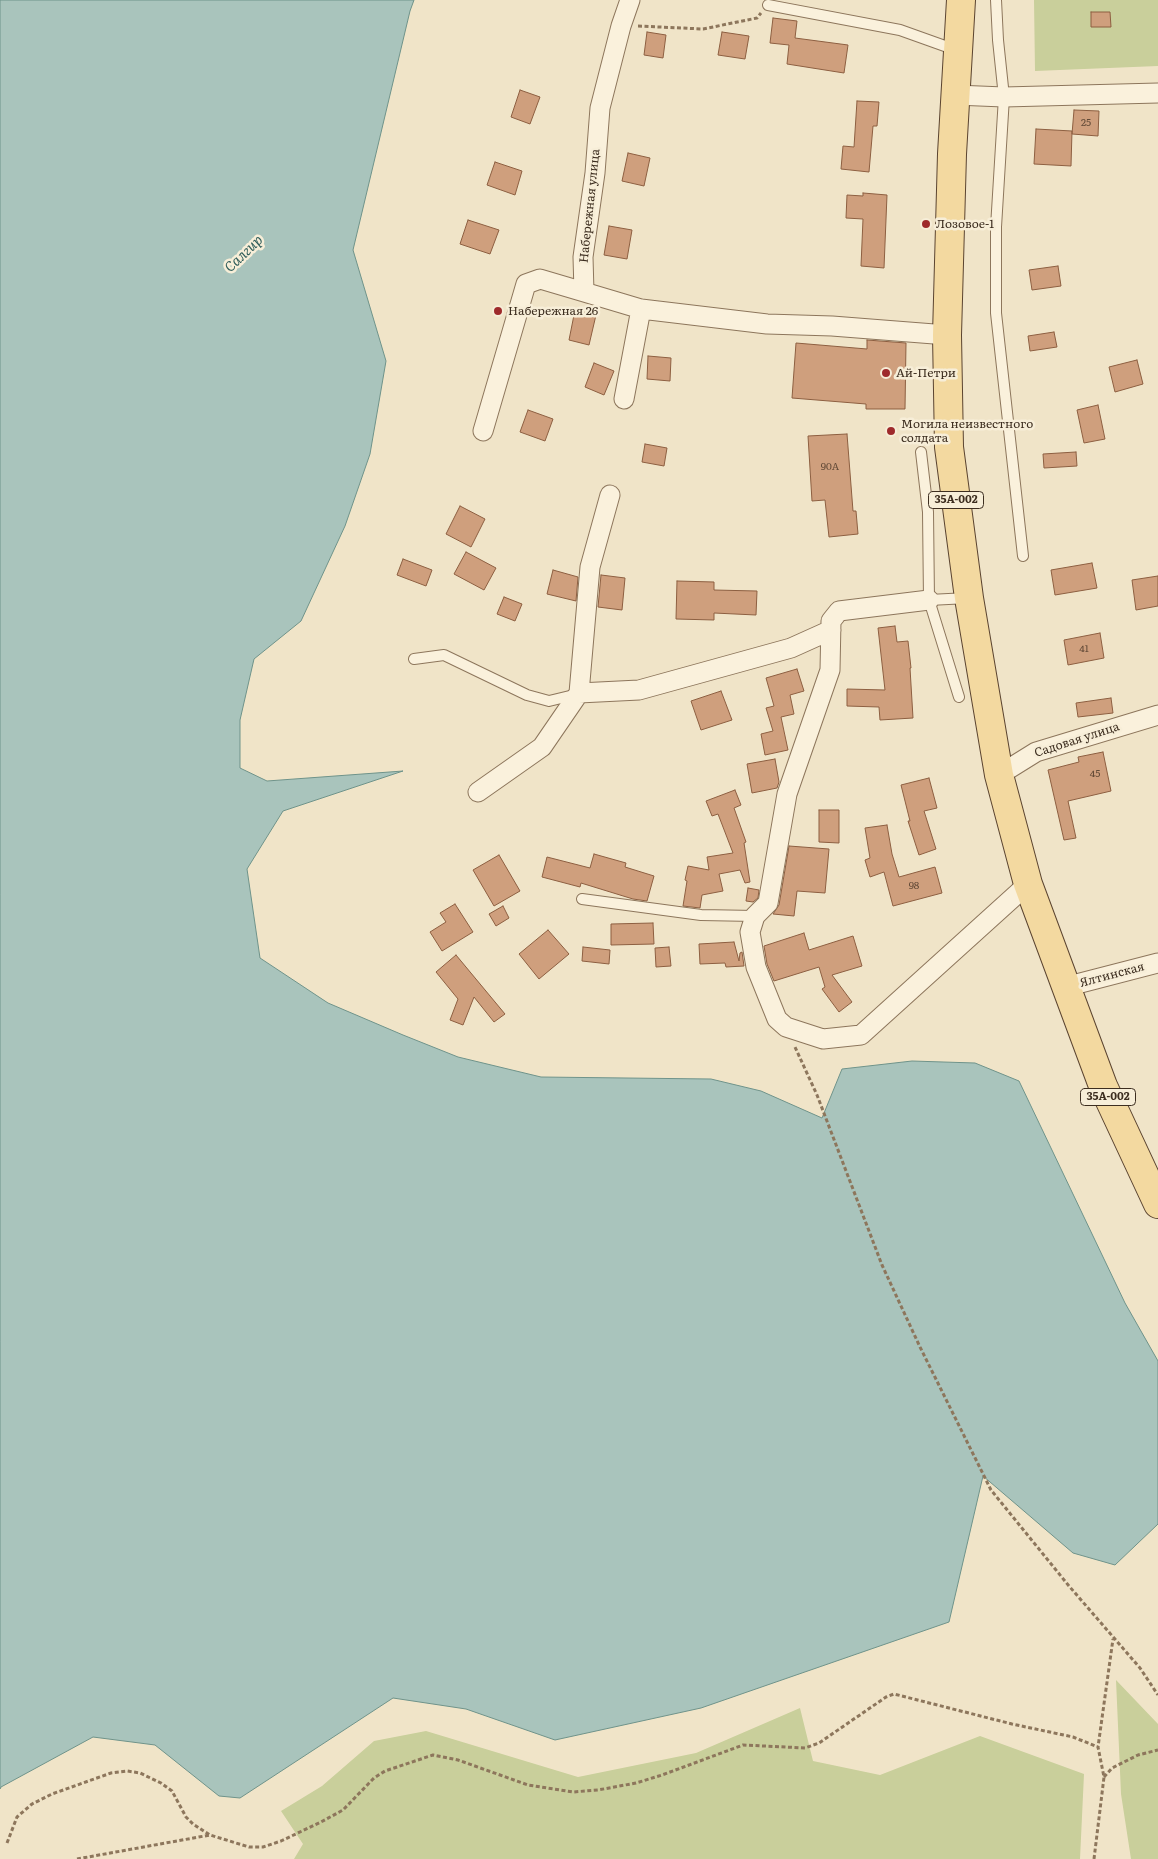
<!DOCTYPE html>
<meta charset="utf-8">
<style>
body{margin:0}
canvas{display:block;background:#f0e4c8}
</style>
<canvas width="1158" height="1859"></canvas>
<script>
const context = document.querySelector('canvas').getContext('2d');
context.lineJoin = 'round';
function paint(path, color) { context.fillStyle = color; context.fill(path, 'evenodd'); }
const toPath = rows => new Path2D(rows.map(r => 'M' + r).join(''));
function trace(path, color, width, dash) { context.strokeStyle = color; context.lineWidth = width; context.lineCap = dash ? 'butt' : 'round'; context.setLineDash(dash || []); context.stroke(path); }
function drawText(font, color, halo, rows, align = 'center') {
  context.font = font + ' Literata,serif'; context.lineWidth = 5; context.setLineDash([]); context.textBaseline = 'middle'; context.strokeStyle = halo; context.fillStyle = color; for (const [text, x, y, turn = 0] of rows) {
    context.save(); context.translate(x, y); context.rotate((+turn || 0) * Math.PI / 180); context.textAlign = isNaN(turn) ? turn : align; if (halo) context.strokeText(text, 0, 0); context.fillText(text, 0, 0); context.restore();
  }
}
paint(toPath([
 [1034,0,1158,0,1158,66,1035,71],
 [1116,1680,1158,1724,1158,1859,1131,1859,1121,1794],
 [800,1708,813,1761,880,1775,980,1736,1084,1774,1080,1859,294,1859,303,1844,281,1811,322,1786,374,1741,426,1731,578,1777,696,1753]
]), '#c9cf9b');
const water = toPath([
 [0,0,414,0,410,11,353,250,386,361,370,454,345,526,301,621,254,659,240,720,240,768,267,781,403,771,283,811,247,869,260,958,328,1003,403,1035,458,1057,541,1077,711,1079,761,1091,822,1118,842,1069,912,1061,975,1063,1019,1081,1125,1303,1158,1361,1158,1524,1115,1565,1073,1553,983,1476,949,1622,701,1708,555,1740,466,1709,393,1698,240,1798,219,1796,155,1745,93,1737,1,1787,0,1789,0,0]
]);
paint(water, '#a9c4bc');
trace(water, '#6f938a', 1);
const building = toPath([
 [1091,12,1110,12,1111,27,1091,27,1091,12],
 [773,18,797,21,795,38,848,45,844,73,787,64,789,45,770,43,773,18],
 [647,32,666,35,663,58,644,55,647,32],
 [722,32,749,36,745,59,718,55,722,32],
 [520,90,540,97,530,124,511,117,520,90],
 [857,101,879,102,877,126,873,126,869,172,841,169,843,146,854,147,857,101],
 [1074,110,1099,111,1098,136,1072,134,1074,110],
 [1036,129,1072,131,1071,166,1034,164,1036,129],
 [628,153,650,158,644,186,622,181,628,153],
 [495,162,522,171,515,195,487,185,495,162],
 [863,193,887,195,884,268,861,266,863,219,846,218,847,195,863,196,863,193],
 [468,220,499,230,490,254,460,244,468,220],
 [609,226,632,230,627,259,604,255,609,226],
 [1058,266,1061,286,1032,290,1029,270,1058,266],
 [575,310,596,315,589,345,569,340,575,310],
 [1054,332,1057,347,1030,351,1028,336,1054,332],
 [867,340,906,343,905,409,866,409,866,404,792,398,796,343,867,349,867,340],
 [648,356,671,358,670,381,647,379,648,356],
 [1137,360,1143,384,1115,392,1109,367,1137,360],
 [594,363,614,371,604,395,585,387,594,363],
 [1098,405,1105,439,1084,443,1077,410,1098,405],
 [528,410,553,419,545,441,520,432,528,410],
 [847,434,853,511,856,511,858,534,829,537,825,500,812,501,808,436,847,434],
 [645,444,667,448,664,466,642,462,645,444],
 [1076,452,1077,466,1044,468,1043,454,1076,452],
 [460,506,485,519,471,547,446,534,460,506],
 [466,552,496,568,484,590,454,574,466,552],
 [403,559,432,570,426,586,397,575,403,559],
 [1092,563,1097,588,1055,595,1051,570,1092,563],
 [553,570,578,577,576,601,547,594,553,570],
 [601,575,625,578,622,610,598,607,601,575],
 [1158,576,1158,606,1136,610,1132,580,1158,576],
 [677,581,714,582,714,590,757,591,756,615,714,613,714,620,676,619,677,581],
 [504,597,522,604,515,621,497,614,504,597],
 [895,626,897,642,908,641,911,668,910,668,913,718,880,720,879,707,847,706,847,689,885,690,878,628,895,626],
 [1100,633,1104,658,1068,665,1064,640,1100,633],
 [797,669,804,691,790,695,794,714,781,717,788,750,765,755,761,734,773,731,766,708,774,706,766,678,797,669],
 [721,691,732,720,701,730,691,701,721,691],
 [1111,698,1113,713,1078,717,1076,703,1111,698],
 [1103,752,1111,791,1068,801,1076,838,1064,840,1048,770,1079,762,1078,757,1103,752],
 [775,759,779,782,777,788,752,793,747,764,775,759],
 [929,778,937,808,924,811,936,849,919,855,908,821,910,821,901,785,929,778],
 [735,790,741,805,734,808,746,842,744,843,750,882,745,883,740,870,719,874,723,891,702,895,700,908,683,906,687,881,685,880,688,866,709,870,707,857,733,853,718,814,712,816,706,801,735,790],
 [819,810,839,810,839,843,819,842,819,810],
 [887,825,892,854,899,877,935,867,942,893,893,906,884,872,870,877,865,860,870,858,865,828,887,825],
 [789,846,829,849,825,893,797,891,794,916,773,914,779,905,789,846],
 [594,854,626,863,625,867,654,876,647,901,633,899,581,883,580,887,542,877,547,857,590,868,594,854],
 [499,855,520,891,494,906,473,870,499,855],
 [748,888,759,890,758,898,753,902,746,901,748,888],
 [455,904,473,932,442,951,430,932,446,922,440,913,455,904],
 [503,906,509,918,496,926,489,914,503,906],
 [653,923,654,944,611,945,611,924,653,923],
 [548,930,569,954,539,979,519,954,548,930],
 [804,933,809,950,853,936,862,966,832,975,852,1002,839,1012,822,989,825,987,819,967,774,981,767,964,764,946,804,933],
 [734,942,739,961,740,953,742,952,744,966,726,967,725,963,700,964,699,944,734,942],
 [583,947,610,950,609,964,582,961,583,947],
 [669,947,671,966,656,967,655,948,669,947],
 [456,955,505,1014,494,1022,474,997,463,1025,450,1020,458,999,436,972,456,955]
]);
paint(building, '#cf9f7d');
trace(building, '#8d5f41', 1);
const lane = toPath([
 [996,0,998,40,1004,97,996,227,996,313,1023,556],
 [768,5,900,30,956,50],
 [921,452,928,512,929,600,959,697],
 [929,600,968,598],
 [414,659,444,655,527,695,549,701,578,694],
 [582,899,701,915,755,916]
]);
const street = toPath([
 [955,95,1004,97,1158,93],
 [584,292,641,309,767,324,832,326,947,335],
 [624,399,641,309],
 [483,431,526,284,540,279,584,292,583,257,595,173,600,108,621,26,630,0],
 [929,600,839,611,831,621,830,670,787,794,768,903,755,916,750,932,756,967,777,1019,786,1027,823,1039,861,1035,1028,884],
 [579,693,639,690,791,648,831,630],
 [999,775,1036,752,1158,715],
 [478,792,542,747,579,693,590,567,610,495],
 [1065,987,1158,963]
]);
const primary = toPath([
 [961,0,952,154,947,335,949,447,969,598,999,775,1028,884,1103,1086,1158,1204]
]);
trace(lane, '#8d765c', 12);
trace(street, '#8d765c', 21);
trace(primary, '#5b4430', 30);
trace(toPath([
 [638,26,703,29,757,18,761,13],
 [795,1047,817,1095,882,1265,920,1347,991,1490,1069,1586,1140,1668,1158,1695],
 [1104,1777,1112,1768,1138,1755,1158,1750],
 [7,1843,17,1817,32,1804,52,1794,111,1773,127,1771,140,1773,161,1783,172,1791,186,1817,193,1824,210,1835,249,1847,263,1847,281,1841,321,1822,343,1810,374,1778,385,1771,433,1755,458,1760,528,1785,573,1792,598,1790,636,1783,662,1775,743,1745,805,1748,819,1743,886,1697,894,1694,1012,1724,1073,1737,1098,1747],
 [77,1859,210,1835],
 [1094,1859,1104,1777,1098,1747,1113,1639]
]), '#8d765c', 3, [4, 2.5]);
trace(lane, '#faf1dc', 10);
trace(street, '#faf1dc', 19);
trace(primary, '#f3d9a0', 28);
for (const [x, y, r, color] of [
 [926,224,5,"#9e2a2b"],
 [498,311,5,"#9e2a2b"],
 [886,373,5,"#9e2a2b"],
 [891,431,5,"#9e2a2b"]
]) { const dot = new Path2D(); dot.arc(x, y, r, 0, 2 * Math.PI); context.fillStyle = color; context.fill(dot); trace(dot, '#f7eed8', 2); }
drawText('10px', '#624a37', null, [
 ["25",1086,123],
 ["90А",830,467],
 ["41",1084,649],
 ["45",1095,774],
 ["98",914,886]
]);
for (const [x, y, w] of [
 [956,500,55],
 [1108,1097,55]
]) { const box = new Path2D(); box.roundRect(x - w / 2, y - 8.5, w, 17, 4); context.fillStyle = '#f7eed8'; context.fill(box); trace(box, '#3d2e20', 1); }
drawText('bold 11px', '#3d2e20', null, [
 ["35А-002",956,500],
 ["35А-002",1108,1097]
]);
drawText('12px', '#3d2e20', '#f7eed8', [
 ["Набережная улица",590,206,-84],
 ["Садовая улица",1077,740,-18],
 ["Ялтинская",1112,975,-15]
]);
drawText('12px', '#3d2e20', '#f7eed8', [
 ["Лозовое-1",936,224],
 ["Набережная 26",508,311],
 ["Ай-Петри",896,373],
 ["Могила неизвестного",901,424],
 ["солдата",901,438]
], 'left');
drawText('italic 14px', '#2f5d5a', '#f7eed8', [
 ["Салгир",244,254,-44]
]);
</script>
